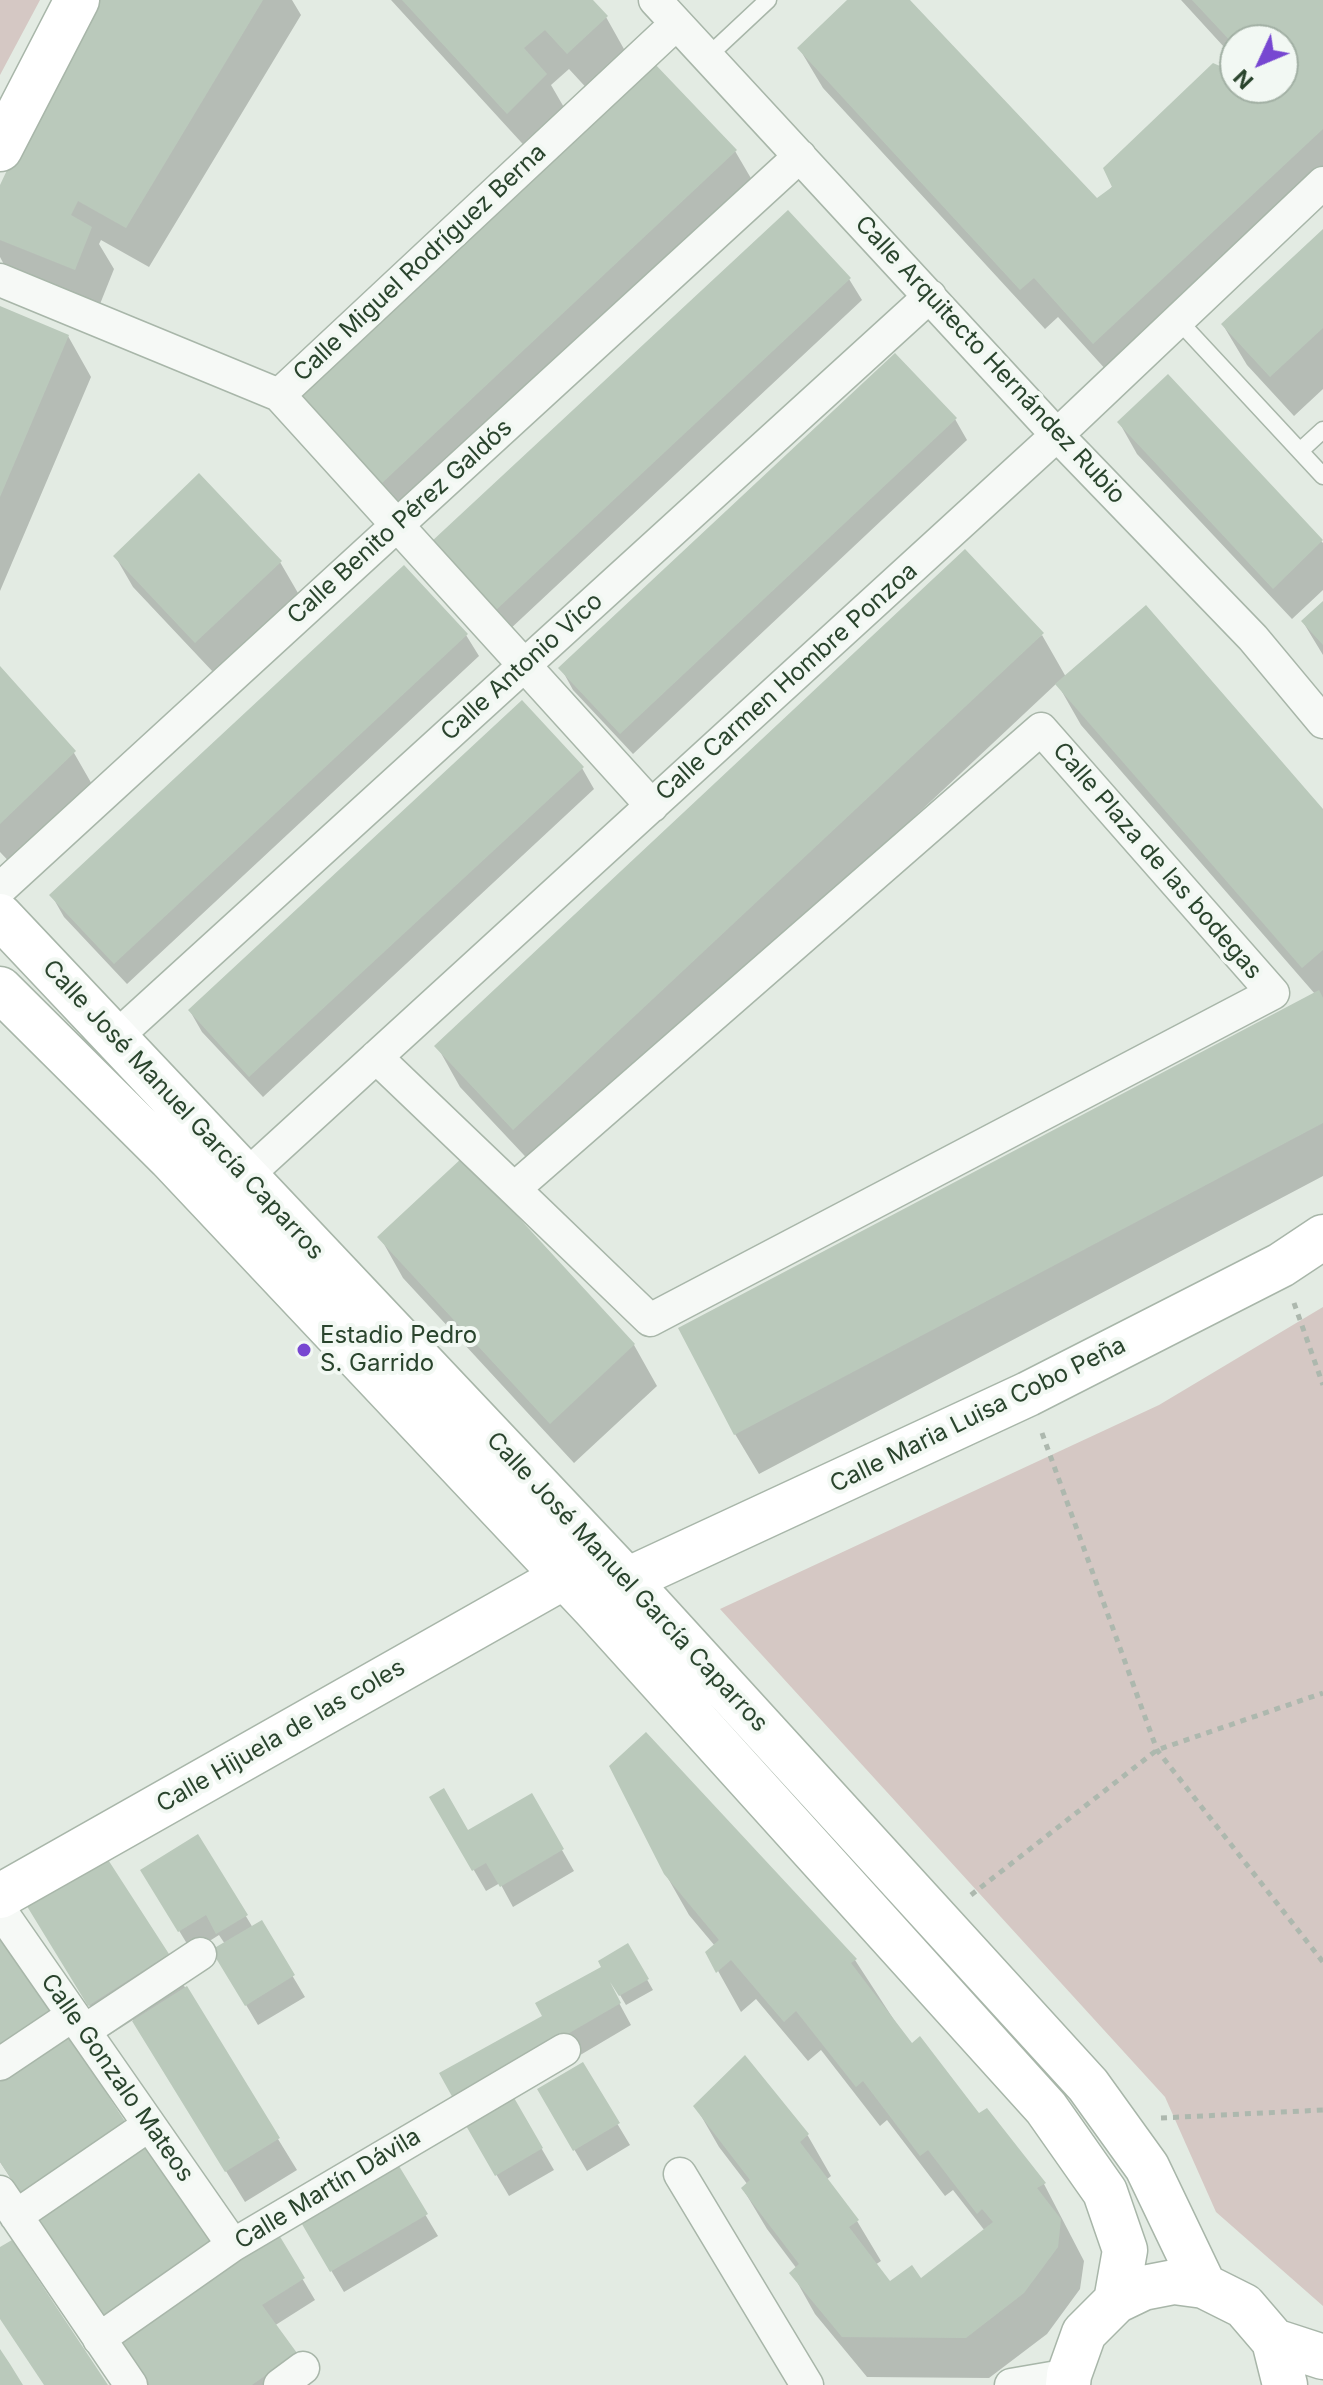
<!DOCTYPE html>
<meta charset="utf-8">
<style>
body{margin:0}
#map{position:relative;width:1323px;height:2385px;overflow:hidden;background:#e3ebe3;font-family:Inter,sans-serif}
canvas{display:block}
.north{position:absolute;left:1219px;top:24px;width:80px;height:80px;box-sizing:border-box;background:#f2f8f3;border:2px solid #a2b0a4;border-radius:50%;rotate:226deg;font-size:22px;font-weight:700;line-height:32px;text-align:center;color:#2a442d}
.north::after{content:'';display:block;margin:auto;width:28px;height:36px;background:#7747d1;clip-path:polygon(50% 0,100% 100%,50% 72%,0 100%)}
</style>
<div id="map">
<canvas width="1323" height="2385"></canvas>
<div class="north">N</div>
</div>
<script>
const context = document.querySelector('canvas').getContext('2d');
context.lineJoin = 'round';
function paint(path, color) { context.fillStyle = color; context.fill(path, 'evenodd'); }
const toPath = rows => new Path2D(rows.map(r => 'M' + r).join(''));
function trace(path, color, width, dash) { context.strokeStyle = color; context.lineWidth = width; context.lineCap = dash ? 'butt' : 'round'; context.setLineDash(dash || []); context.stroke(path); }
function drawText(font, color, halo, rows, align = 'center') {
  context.font = font + ' Inter,sans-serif'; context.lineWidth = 8; context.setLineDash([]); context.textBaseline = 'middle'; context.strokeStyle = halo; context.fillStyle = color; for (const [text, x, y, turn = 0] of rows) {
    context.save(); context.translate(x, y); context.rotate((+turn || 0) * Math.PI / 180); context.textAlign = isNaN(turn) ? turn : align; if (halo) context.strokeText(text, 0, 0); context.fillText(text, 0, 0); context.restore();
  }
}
paint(toPath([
 [0,0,40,0,0,75],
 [1323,1307,1323,2306,1216,2212,1165,2097,720,1609,1159,1405]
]), '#d5c8c4');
paint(toPath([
 [101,0,292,0,301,15,149,267,101,240,99,244,114,269,98,309,9,274,0,257,0,192],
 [391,0,590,0,606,17,629,58,592,94,569,69,551,85,569,116,531,153],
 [850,0,907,0,1097,201,1235,71,1235,88,1283,88,1283,40,1235,40,1235,59,1181,0,1323,0,1323,191,1118,383,1058,317,1045,329,823,88,799,48],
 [735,151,759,192,405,524,323,438],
 [1323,232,1323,389,1294,416,1247,365,1223,325],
 [849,279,862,300,508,631,446,564],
 [0,309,68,336,91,377,0,591],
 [1168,377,1323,543,1323,590,1292,619,1137,454,1119,422],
 [955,419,967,440,633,754,573,690,561,668],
 [115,556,280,562,298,593,214,673,133,587],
 [404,568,466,635,479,656,127,984,64,917,52,896],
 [1323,603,1323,655,1303,622],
 [1042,635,1066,677,1323,812,1323,1176,759,1474,735,1434,1315,994,1081,725,1057,683,538,1170,460,1087,437,1046],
 [0,669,74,753,97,793,17,870,0,852],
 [582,768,594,789,263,1097,202,1032,190,1011],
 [463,1160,634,1345,657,1386,574,1463,403,1278,380,1237],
 [531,1796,574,1871,513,1907,500,1883,486,1891,432,1798,468,1833],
 [198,1836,253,1928,261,1923,305,1997,258,2025,214,1951,225,1944,219,1935,192,1952,155,1891],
 [105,1857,297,2170,245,2202,133,2020,108,2036,46,1935],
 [665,1873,855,1960,911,2046,1044,2184,1084,2261,1080,2289,1047,2334,989,2378,867,2377,815,2314,792,2273,797,2269,767,2229,743,2189,748,2185,719,2147,696,2107,745,2058,808,2136,831,2176,826,2180,857,2221,881,2261,875,2265,890,2284,921,2281,985,2231,953,2190,945,2196,887,2120,880,2126,821,2050,808,2061,756,1999,741,2012,708,1953,715,1946,689,1915],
 [0,1939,129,2130,212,2244,275,2233,315,2300,274,2326,307,2375,293,2385,147,2385,129,2360,0,2162],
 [628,1946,653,1990,626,2005,608,1975,605,1977,631,2025,511,2096,554,2170,509,2196,467,2125,544,2017],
 [582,2065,630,2145,587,2171,539,2090],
 [395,2164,438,2236,344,2292,301,2220]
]), '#0003');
paint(toPath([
 [99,0,263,0,126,228,78,201,71,215,92,227,75,270,0,240,0,185,33,115],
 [402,0,593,0,608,16,567,54,545,30,524,48,547,74,507,114],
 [847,0,910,0,1097,198,1112,187,1103,168,1213,63,1231,71,1235,68,1235,88,1283,88,1283,40,1235,40,1235,46,1192,0,1323,0,1323,129,1093,344,1034,278,1020,290,797,48],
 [654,63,737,150,380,485,298,397],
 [788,210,851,278,495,611,431,542],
 [1323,229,1323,328,1270,377,1221,324],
 [0,306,69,335,0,497],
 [895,353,957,418,620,734,558,668],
 [1168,374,1323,540,1273,589,1117,422],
 [199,473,282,561,195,643,113,556],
 [965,549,1044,633,513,1130,434,1046],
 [404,565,468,634,114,964,49,895],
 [1323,601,1323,645,1301,621],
 [1146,605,1323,809,1323,950,1302,968,1055,684],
 [0,666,76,751,0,824],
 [522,700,584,767,249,1077,188,1010],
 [1319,990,1323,998,1323,1123,734,1435,678,1328],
 [463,1157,635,1344,550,1424,377,1237],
 [646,1732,857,1959,851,1963,912,2043,920,2036,979,2113,987,2108,1046,2183,1037,2188,1061,2219,1058,2247,1024,2293,966,2338,842,2337,789,2273,799,2264,741,2188,750,2180,693,2106,745,2055,809,2134,800,2142,859,2220,849,2227,890,2281,912,2265,921,2278,993,2222,982,2209,977,2214,928,2150,920,2156,863,2081,856,2087,796,2011,784,2022,731,1960,716,1973,705,1952,719,1940,664,1874,609,1766],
 [444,1788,468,1830,532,1793,564,1849,500,1887,486,1863,472,1871,429,1797],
 [198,1834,248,1915,216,1934,206,1915,178,1932,140,1870],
 [105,1855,169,1954,88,2006,25,1903],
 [262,1920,295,1975,245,2006,211,1950],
 [0,1936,54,2017,0,2051],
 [628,1943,649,1979,619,1996,610,1982,621,2003,454,2100,439,2073,542,2016,535,2003,601,1967,598,1961],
 [187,1986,280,2138,225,2172,132,2021],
 [68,2035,130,2129,25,2200,0,2162,0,2080],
 [583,2062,620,2123,573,2151,537,2089],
 [513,2096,543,2148,495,2176,465,2124],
 [142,2139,214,2243,103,2318,32,2213],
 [396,2161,428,2214,330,2272,299,2219],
 [276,2230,305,2278,262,2305,297,2353,252,2385,149,2385,114,2339],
 [12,2240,57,2308,108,2385,44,2385,0,2319,0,2247],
 [0,2349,10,2364,23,2385,0,2385]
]), '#bac9bb');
const lane = toPath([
 [707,57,768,0],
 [1178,320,1323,476],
 [1300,451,1323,430]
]);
const street = toPath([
 [655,0,1057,435,1253,638,1323,722],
 [0,280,279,395,676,24],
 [279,395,652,806],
 [0,889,800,156],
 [115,1038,930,296],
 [376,1057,514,1189,650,1320,1273,993,1041,729,514,1189],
 [245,1177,1057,435,1323,183],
 [0,1910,233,2245],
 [84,2031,200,1954],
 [0,2064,73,2015],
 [680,2174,807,2385],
 [0,2192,131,2385],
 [16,2216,149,2125],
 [99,2339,233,2245,564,2050],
 [280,2385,303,2368],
 [1011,2385,1069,2375]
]);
const secondary = toPath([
 [0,149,77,0],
 [0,916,627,1580,1088,2085,1147,2167,1204,2286],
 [0,989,170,1158,595,1609,1046,2108,1105,2192,1125,2250,1116,2301],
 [627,1580,1028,1394,1281,1265,1323,1237],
 [0,1896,562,1578],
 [1274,2341,1323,2357],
 [1068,2385,1069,2375,1084,2333,1116,2301,1143,2288,1174,2282,1204,2286,1244,2306,1274,2341,1285,2385]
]);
trace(lane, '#a8b6a9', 19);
trace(street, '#a8b6a9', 35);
trace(secondary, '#a8b6a9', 47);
trace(toPath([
 [1294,1303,1323,1385],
 [1042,1433,1157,1750,1323,1962],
 [971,1895,1157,1750,1323,1693],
 [1161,2118,1323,2110]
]), '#adb8ae', 5, [6, 6]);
trace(lane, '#f6f9f6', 16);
trace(street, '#f6f9f6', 32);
trace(secondary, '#fff', 44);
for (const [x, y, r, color] of [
 [304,1350,8,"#7747d1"]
]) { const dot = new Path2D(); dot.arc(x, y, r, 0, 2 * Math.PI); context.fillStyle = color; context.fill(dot); trace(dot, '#f2f8f3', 3); }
drawText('24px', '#2a442d', '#f2f8f3', [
 ["Calle Miguel Rodríguez Berna",420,263,-43],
 ["Calle Arquitecto Hernández Rubio",990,360,47],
 ["Calle Benito Pérez Galdós",400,522,-42],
 ["Calle Antonio Vico",522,667,-42],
 ["Calle Carmen Hombre Ponzoa",787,682,-42],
 ["Calle Plaza de las bodegas",1157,861,49],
 ["Calle José Manuel García Caparros",183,1110,47],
 ["Calle Maria Luisa Cobo Peña",978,1415,-26],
 ["Calle José Manuel García Caparros",627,1582,47],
 ["Calle Hijuela de las coles",281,1736,-30],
 ["Calle Gonzalo Mateos",117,2078,55],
 ["Calle Martín Dávila",328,2189,-31]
]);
drawText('24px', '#2a442d', '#f2f8f3', [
 ["Estadio Pedro",320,1336],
 ["S. Garrido",320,1364]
], 'left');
</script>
